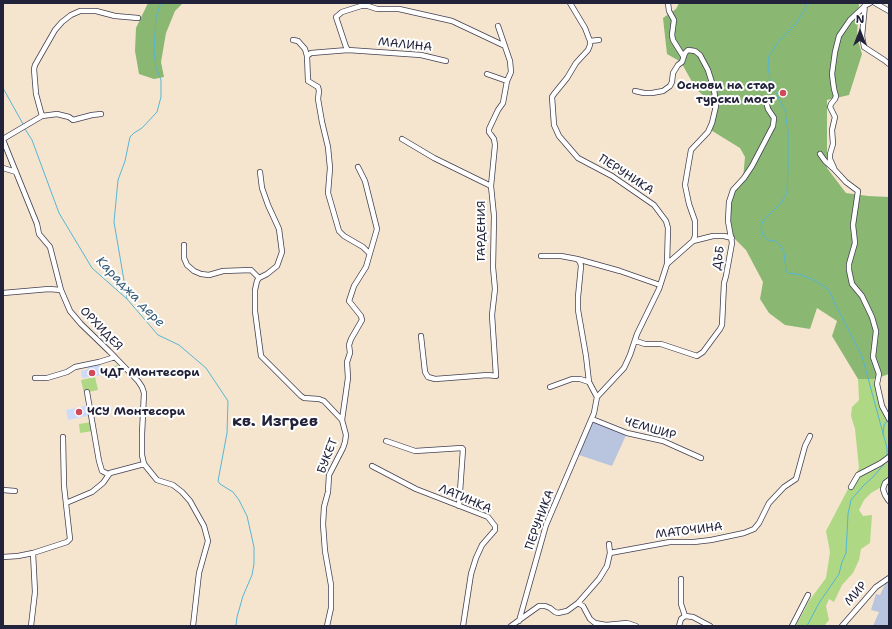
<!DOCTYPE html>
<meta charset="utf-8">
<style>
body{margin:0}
#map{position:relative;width:892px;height:629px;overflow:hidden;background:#f5e5cf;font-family:"Shantell Sans",sans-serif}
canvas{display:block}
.frame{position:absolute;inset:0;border:4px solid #22223b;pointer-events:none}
.north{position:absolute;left:840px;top:12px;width:40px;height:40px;-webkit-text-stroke:3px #fff;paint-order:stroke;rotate:0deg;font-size:11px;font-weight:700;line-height:16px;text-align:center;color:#22223b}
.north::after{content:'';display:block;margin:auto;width:14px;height:18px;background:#22223b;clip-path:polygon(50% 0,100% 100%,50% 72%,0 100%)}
</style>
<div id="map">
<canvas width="892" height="629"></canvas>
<div class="frame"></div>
<div class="north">N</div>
</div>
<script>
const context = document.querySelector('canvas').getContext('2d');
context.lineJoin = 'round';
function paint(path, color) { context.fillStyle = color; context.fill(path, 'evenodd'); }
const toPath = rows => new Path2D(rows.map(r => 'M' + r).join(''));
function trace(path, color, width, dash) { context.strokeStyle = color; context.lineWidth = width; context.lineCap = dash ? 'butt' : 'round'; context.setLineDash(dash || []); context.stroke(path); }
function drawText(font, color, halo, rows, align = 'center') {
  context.font = font + ' "Shantell Sans",sans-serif'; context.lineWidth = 4; context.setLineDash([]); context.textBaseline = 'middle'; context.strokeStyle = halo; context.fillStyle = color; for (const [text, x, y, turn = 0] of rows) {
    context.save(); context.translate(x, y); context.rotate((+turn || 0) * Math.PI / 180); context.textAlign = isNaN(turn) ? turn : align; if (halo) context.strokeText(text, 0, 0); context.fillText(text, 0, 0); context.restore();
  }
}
paint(toPath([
 [101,365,103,375,82,378,81,371,88,369,88,367],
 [90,405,92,415,68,420,66,410]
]), '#cddbfa');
paint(toPath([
 [592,419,627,433,612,466,576,454],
 [886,582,889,583,889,626,873,626,879,612,871,610,876,594,880,595]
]), '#b9c5de');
paint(toPath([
 [117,365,122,372,105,376,104,370],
 [95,377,98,390,84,393,81,380],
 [858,379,874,379,882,406,889,419,889,480,883,486,871,493,864,500,859,510,863,516,872,515,870,543,861,549,859,560,853,573,842,585,834,602,829,599,826,606,829,620,824,626,796,626,809,601,826,578,830,552,826,531,859,468,855,429,851,416,852,407,859,400],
 [92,422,93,431,80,433,79,424]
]), '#aed884');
paint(toPath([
 [148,3,183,3,175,11,166,33,161,62,164,77,154,79,139,74,135,51,136,28],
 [679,3,859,3,857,37,862,54,849,95,827,100,827,168,846,193,868,196,889,197,889,374,874,379,858,379,832,336,837,321,817,308,810,329,785,325,769,313,760,299,763,282,746,250,731,235,727,221,727,199,743,179,745,157,740,148,709,129,713,104,696,89,681,62,667,54,663,18,676,9]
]), '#8ab872');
trace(toPath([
 [807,3,805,9,795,25,779,41,769,56,768,66,770,80,785,111,788,131,788,166,787,193,781,203,763,221,761,227,763,235,768,240,775,241,781,246,784,253,786,270,788,273,802,275,816,281,829,290,835,304,862,356,887,448,887,456],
 [3,88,23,124],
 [25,129,32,140,59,213,92,268,127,299,158,335,179,345,206,368,228,401,227,433,218,481,220,484,233,492,239,500,247,516,254,547,254,564,252,575,243,596,237,617,236,626],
 [127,298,114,222,118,180,125,161,130,137,134,133,142,128,157,112,161,97,161,80,156,68,154,51,156,17,161,3],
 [883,435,884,425,887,421],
 [807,626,819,603,839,574,842,562,846,553,848,514,851,500,863,486,873,477,885,463]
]), '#56b5d5', 1);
const minor = toPath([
 [570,3,585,28,590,41,590,45,588,50,576,63,567,78,554,94,552,97,554,125,559,136,578,158,612,176,654,205,666,221,668,228,667,264,659,289,637,334,630,355,624,368,597,397],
 [668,3,669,11,674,20,672,35,673,40,683,56],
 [875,3,889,11],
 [865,4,862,36,864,47,884,60,889,64],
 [293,40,298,41,305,49,307,56,308,81,318,87,319,91,318,99,322,122,328,147,330,168,328,193,339,231,344,236,363,247,369,253],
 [590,41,599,40],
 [307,56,311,53,348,50],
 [446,61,421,55,348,50,346,47,336,17,342,12,361,6,368,6,377,9,399,9,452,21,505,46],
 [487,74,507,81],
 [635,91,644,93,652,93,663,91,670,86,672,82,673,73,678,65,682,62,685,53,688,50,695,51,700,55,708,70,714,89,716,106,712,123,708,132,691,150,685,185,689,204,695,221,695,236,693,241],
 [42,116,36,94,34,69,35,65,55,30,62,22,71,15,80,11,96,11,115,16,138,18],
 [3,139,42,116,57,114,69,117,73,120,92,115,101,114],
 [402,139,434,158,491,186,494,216,493,267,495,289,492,315,496,376,488,375,435,379,428,377,425,372,421,336],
 [3,140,37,224,39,234,50,247,61,290,70,311,81,324,109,351,138,381,142,387,144,393,142,434,142,455,144,464,157,480,173,485,182,492,190,501,204,526,208,541,199,573,193,626],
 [820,154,825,161,834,169,846,182,858,191,853,225,855,243,849,264,849,270,852,284,862,296,872,317,876,331,873,357,879,374,877,384,882,406,889,419],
 [3,168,16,172],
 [834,168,830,159,830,154,833,144,832,130,835,117,830,107,831,104,835,99,836,96,834,89,832,74,835,52,839,36,850,20,866,5,870,3],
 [491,186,495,145,494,139,489,132,489,129,498,110,503,103,507,81,511,72,510,61,498,26],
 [184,245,184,258,187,265,194,271,201,274,209,275,223,271,251,270,259,278,257,281,255,290,255,311,261,356,301,396,304,398,319,399,324,401,342,420],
 [577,259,620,271,660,285],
 [667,264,693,241,713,236,724,236,732,238],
 [259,278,267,274,277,266,282,252,279,229,268,205,262,188,260,172],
 [3,293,49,289,61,290],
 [636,341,645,344,661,344,697,356,703,352,720,329,722,325,724,283,726,276,732,243,728,221,729,202,733,190,744,178,752,166,773,126,774,118,768,109,767,105],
 [35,378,47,378,67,372,75,367,99,362,115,357],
 [550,387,572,379,580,379,589,382],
 [87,392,99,461,102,471,108,474],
 [592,419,627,433,663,441,701,458],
 [386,441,415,451,462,448,463,449,459,506],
 [372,466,416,489,488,517,495,526,495,530,482,545,476,558,471,574,463,626],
 [889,480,885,483,883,489,885,495,889,501],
 [851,487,858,475,881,463,889,457],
 [3,490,15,491],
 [66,503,92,492,103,483,110,473,144,464],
 [610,553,670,542,694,542,711,540,744,533,754,529,759,523,769,503,784,487,796,479,805,446,810,436],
 [3,557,18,556,33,553,67,542,70,539,64,486,63,437],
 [681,579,681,604,685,616],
 [578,603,599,579,607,566,610,553,609,544],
 [519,621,546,525,594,413,597,397,589,382,586,356,578,310,578,297,581,266,580,262,577,259,561,256,541,256],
 [31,626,35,592,33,553],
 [327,626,331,608,331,585,325,551,323,524,324,507,328,492,329,475,343,448,345,442,346,435,342,420,348,378,347,362,350,353,349,345,351,339,362,320,361,316,349,301,354,286,366,267,377,229,365,181,358,167],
 [511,626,539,606,545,606,550,608,555,612,558,613,567,611,578,603,583,606,590,619,595,623,606,625,627,623,636,626],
 [679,626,681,619,685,616,693,617,710,626],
 [792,626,808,595],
 [842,626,876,587,889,578]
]);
trace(minor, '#423f51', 6);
trace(minor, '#fff', 4.5);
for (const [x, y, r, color] of [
 [783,93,4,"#d1495b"],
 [92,373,4,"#d1495b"],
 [79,412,4,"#d1495b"]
]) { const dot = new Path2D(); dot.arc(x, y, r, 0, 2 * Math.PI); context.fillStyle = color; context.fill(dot); trace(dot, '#fff', 1.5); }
drawText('12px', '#22223b', '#fff', [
 ["МАЛИНА",405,45,6],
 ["ПЕРУНИКА",626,175,33],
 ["ГАРДЕНИЯ",482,231,-90],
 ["ДЪБ",719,258,-80],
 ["ОРХИДЕЯ",101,329,46],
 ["ЧЕМШИР",650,429,16],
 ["БУКЕТ",328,456,-69],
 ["ЛАТИНКА",465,499,23],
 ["ПЕРУНИКА",540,520,-70],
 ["МАТОЧИНА",689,531,-7],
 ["МИР",856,594,-49]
]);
drawText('bold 12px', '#22223b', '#fff', [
 ["Основи на стар",775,86,"right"],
 ["турски мост",775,100,"right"],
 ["ЧДГ Монтесори",100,373],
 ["ЧСУ Монтесори",87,412]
], 'left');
drawText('italic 13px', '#375d79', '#fff', [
 ["Караджа дере",130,292,46]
]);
drawText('bold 16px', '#22223b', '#fff', [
 ["кв. Изгрев",275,422]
]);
</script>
